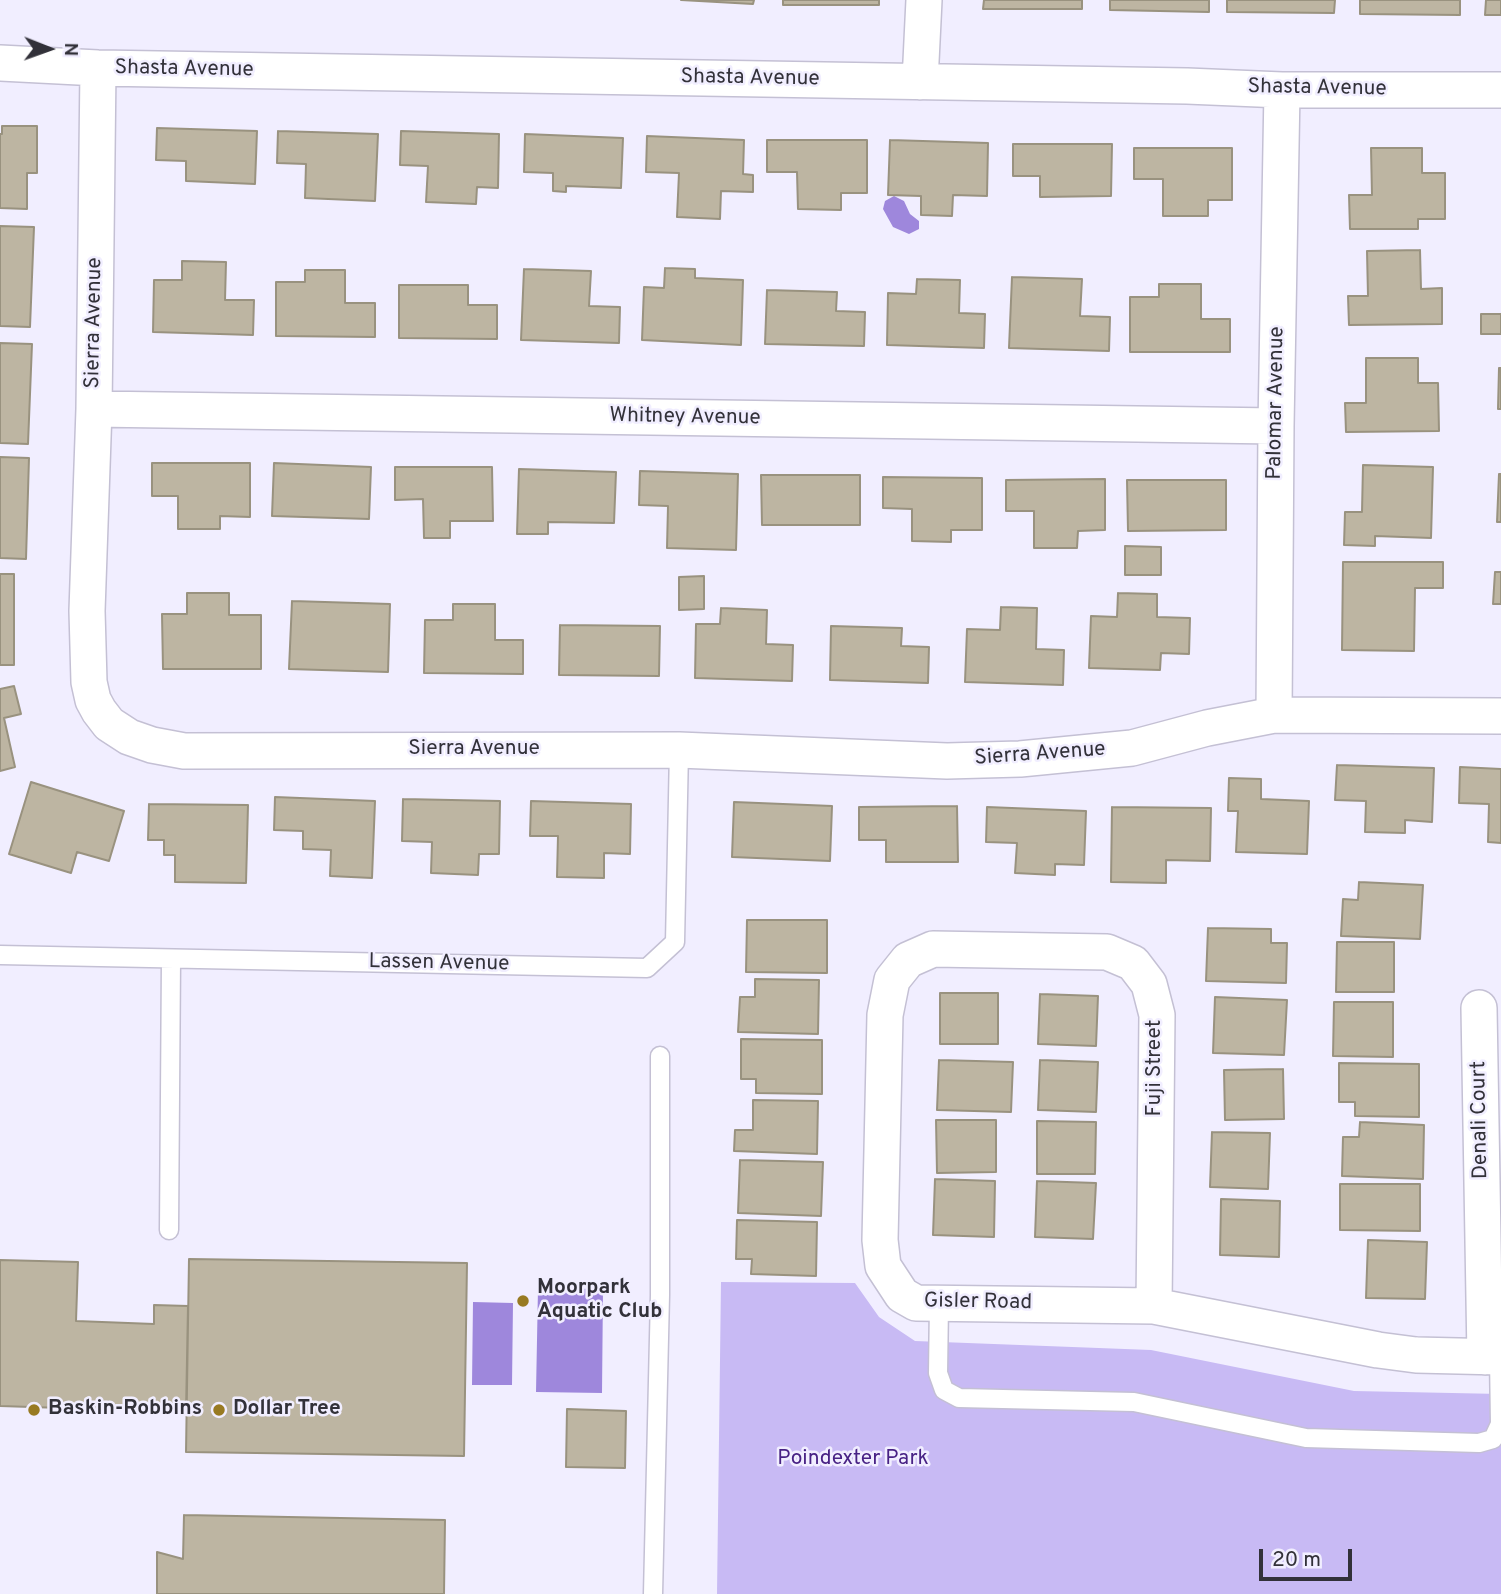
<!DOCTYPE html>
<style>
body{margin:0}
#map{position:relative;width:1501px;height:1594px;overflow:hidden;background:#f1eeff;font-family:Overpass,sans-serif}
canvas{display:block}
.north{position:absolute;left:14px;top:14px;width:70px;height:70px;-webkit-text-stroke:5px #f1eeff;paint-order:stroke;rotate:91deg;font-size:19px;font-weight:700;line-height:28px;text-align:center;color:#323139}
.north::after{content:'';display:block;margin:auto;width:24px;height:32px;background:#323139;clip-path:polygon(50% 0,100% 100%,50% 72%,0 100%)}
.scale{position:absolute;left:1259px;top:1549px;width:93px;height:32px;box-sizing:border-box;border:4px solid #323139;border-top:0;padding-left:9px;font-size:21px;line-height:24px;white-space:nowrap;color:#323139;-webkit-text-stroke:5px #f1eeff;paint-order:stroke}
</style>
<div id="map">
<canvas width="1501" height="1594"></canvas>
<div class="north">N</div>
<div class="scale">20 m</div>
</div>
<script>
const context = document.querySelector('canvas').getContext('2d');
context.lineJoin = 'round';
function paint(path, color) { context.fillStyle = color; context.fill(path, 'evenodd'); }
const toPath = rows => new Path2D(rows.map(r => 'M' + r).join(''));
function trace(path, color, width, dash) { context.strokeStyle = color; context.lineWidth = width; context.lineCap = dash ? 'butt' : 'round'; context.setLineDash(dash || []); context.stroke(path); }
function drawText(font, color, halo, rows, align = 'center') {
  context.font = font + ' Overpass,sans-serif'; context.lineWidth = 5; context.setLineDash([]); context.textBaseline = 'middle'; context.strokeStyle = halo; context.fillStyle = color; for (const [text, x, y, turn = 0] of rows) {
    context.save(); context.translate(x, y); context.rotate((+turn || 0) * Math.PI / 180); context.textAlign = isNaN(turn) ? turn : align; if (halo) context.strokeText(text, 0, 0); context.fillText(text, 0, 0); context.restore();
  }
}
paint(toPath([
 [721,1282,855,1283,879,1317,915,1341,1151,1350,1354,1391,1501,1394,1501,1594,717,1594]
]), '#c8baf4');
paint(toPath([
 [894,196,904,201,910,214,919,221,919,229,909,234,893,227,883,209,885,201],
 [538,1288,603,1289,602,1393,536,1392],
 [473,1302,513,1303,512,1385,472,1385]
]), '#9e87dc');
const building = toPath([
 [681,0,754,0,753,4,681,0],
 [783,0,879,0,879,5,783,5,783,0],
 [984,0,1082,0,1082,9,983,9,984,0],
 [1110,0,1209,0,1209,12,1110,10,1110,0],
 [1227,0,1335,0,1334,13,1227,12,1227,0],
 [1360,0,1460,0,1460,15,1360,14,1360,0],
 [1486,0,1501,0,1501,15,1485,15,1486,0],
 [2,126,37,126,37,173,27,173,27,209,0,208,0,134,2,134,2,126],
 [157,128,257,131,255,184,186,181,186,161,156,160,157,128],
 [278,131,378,134,375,201,305,198,306,164,277,163,278,131],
 [401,131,499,134,498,188,477,187,476,204,426,202,428,166,400,165,401,131],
 [525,134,623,138,621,188,566,186,566,192,553,191,553,173,524,172,525,134],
 [647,136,744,140,743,174,753,175,753,192,721,191,720,219,677,217,679,173,646,172,647,136],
 [767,140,867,140,867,193,841,193,841,210,798,209,797,172,767,172,767,140],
 [890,140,988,143,987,196,953,195,952,216,921,215,921,196,888,195,890,140],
 [1013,144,1112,144,1111,196,1040,197,1040,176,1013,176,1013,144],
 [1134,148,1232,148,1232,200,1208,200,1208,216,1163,216,1163,179,1134,179,1134,148],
 [1371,148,1422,148,1422,173,1445,173,1445,219,1418,219,1418,229,1350,229,1349,195,1372,195,1371,148],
 [0,226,34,227,30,327,0,326,0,226],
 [1420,250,1421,289,1442,288,1442,324,1349,325,1348,296,1368,296,1367,251,1420,250],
 [182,261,226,262,225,300,254,300,253,335,153,332,154,280,182,280,182,261],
 [665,268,695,269,695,278,743,280,741,345,642,340,644,287,664,288,665,268],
 [524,269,591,271,589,306,620,307,619,343,521,340,524,269],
 [305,270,345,270,345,303,375,303,375,337,276,336,276,282,305,282,305,270],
 [1012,277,1082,279,1080,316,1110,317,1109,351,1009,348,1012,277],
 [917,279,960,280,959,313,985,314,984,348,887,345,888,293,916,294,917,279],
 [1159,284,1201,284,1201,319,1230,319,1230,352,1130,352,1130,297,1159,297,1159,284],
 [399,285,468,285,468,305,497,305,497,339,399,338,399,285],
 [767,290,837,292,836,311,865,312,864,346,765,344,767,290],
 [1481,314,1501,314,1501,334,1481,334,1481,314],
 [0,343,32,344,28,444,0,443,0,343],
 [1366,358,1418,358,1418,383,1438,383,1439,431,1346,432,1345,403,1366,403,1366,358],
 [1499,368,1501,368,1501,409,1498,409,1499,368],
 [0,457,29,458,26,559,0,558,0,457],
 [152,463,250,463,250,517,220,516,220,529,178,529,178,496,152,496,152,463],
 [274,463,371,467,369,519,272,516,274,463],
 [1363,465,1433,467,1431,538,1375,536,1375,546,1344,545,1345,512,1362,512,1363,465],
 [395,467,492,467,493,521,450,521,450,538,424,538,423,499,395,500,395,467],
 [519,469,616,472,614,523,548,522,548,534,517,534,519,469],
 [640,471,738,474,736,550,667,548,668,506,639,505,640,471],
 [1499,474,1501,474,1501,522,1497,522,1499,474],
 [761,475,860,475,860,525,762,525,761,475],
 [883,477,982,478,982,530,951,530,951,542,912,541,912,509,883,508,883,477],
 [1105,479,1105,530,1078,531,1077,548,1034,548,1034,511,1006,511,1006,480,1105,479],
 [1127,480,1226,480,1226,530,1128,531,1127,480],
 [1125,546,1161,547,1161,575,1125,575,1125,546],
 [1343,562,1443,562,1443,588,1415,588,1414,651,1342,650,1343,562],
 [1495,572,1501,572,1501,604,1493,604,1495,572],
 [0,574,14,574,14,665,0,665,0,574],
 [704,576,704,609,679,610,679,577,704,576],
 [187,593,229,593,229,615,261,615,261,669,163,669,162,614,187,614,187,593],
 [1118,593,1157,594,1157,617,1190,618,1189,654,1161,653,1160,670,1089,668,1091,616,1117,617,1118,593],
 [292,601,390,604,388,672,289,669,292,601],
 [453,604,495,604,495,640,523,640,523,674,424,673,425,620,453,620,453,604],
 [1001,607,1037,608,1036,649,1064,650,1063,685,965,682,967,629,1000,630,1001,607],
 [721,608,767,610,766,644,793,645,792,681,695,678,696,624,720,624,721,608],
 [560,625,660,626,659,676,559,675,560,625],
 [831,626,902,628,901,646,929,647,928,683,830,680,831,626],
 [14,686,21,714,4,718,15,767,0,771,0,689,14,686],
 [1337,765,1434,768,1432,822,1405,820,1405,833,1365,832,1366,801,1335,800,1337,765],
 [1460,767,1501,769,1501,843,1488,842,1489,804,1459,803,1460,767],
 [1229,778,1261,779,1261,799,1309,801,1307,854,1236,852,1238,811,1228,811,1229,778],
 [31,782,124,811,109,861,77,852,71,873,9,854,31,782],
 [275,797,375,801,372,878,330,876,331,850,303,849,303,831,274,830,275,797],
 [403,799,500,801,499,854,479,854,478,875,431,873,432,842,402,841,403,799],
 [531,801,631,804,630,854,604,853,604,878,557,877,558,836,530,836,531,801],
 [734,802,832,806,830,861,732,857,734,802],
 [149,804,248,805,246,883,175,882,175,855,164,855,164,840,148,840,149,804],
 [957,806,958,862,886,862,886,840,859,840,859,807,957,806],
 [987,807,1086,811,1084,865,1055,864,1055,875,1015,873,1017,843,986,842,987,807],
 [1112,807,1211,808,1210,861,1166,860,1166,883,1111,882,1112,807],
 [1359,882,1423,885,1420,939,1341,936,1343,899,1358,900,1359,882],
 [747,920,827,920,827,973,746,972,747,920],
 [1208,928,1271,929,1271,943,1287,943,1286,983,1206,981,1208,928],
 [1337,942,1394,942,1394,992,1336,992,1337,942],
 [755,979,819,980,818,1034,738,1032,740,997,755,997,755,979],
 [940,993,998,993,998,1044,940,1044,940,993],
 [1040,994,1098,996,1096,1046,1038,1044,1040,994],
 [1215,997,1287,1000,1284,1055,1213,1053,1215,997],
 [1334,1002,1393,1002,1393,1057,1333,1056,1334,1002],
 [741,1039,822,1040,822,1094,756,1093,756,1079,741,1079,741,1039],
 [939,1060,1013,1062,1011,1112,937,1110,939,1060],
 [1040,1060,1098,1062,1096,1112,1038,1110,1040,1060],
 [1339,1063,1419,1064,1419,1117,1355,1116,1355,1102,1339,1102,1339,1063],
 [1283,1069,1284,1119,1225,1120,1224,1070,1283,1069],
 [753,1100,818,1101,817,1154,734,1151,735,1130,753,1130,753,1100],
 [936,1120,996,1120,996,1172,937,1173,936,1120],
 [1037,1121,1096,1122,1095,1174,1037,1174,1037,1121],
 [1360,1122,1424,1125,1423,1179,1342,1176,1343,1137,1359,1137,1360,1122],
 [1212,1132,1270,1133,1268,1189,1210,1187,1212,1132],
 [740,1160,823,1162,821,1216,738,1213,740,1160],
 [935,1179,995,1181,994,1237,933,1235,935,1179],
 [1037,1181,1096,1183,1093,1239,1035,1237,1037,1181],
 [1340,1184,1420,1184,1420,1231,1340,1230,1340,1184],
 [1221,1199,1280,1201,1279,1257,1220,1255,1221,1199],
 [737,1220,817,1222,816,1276,751,1274,752,1259,736,1259,737,1220],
 [1368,1240,1427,1242,1425,1299,1366,1298,1368,1240],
 [189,1259,467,1263,464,1456,186,1452,189,1259],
 [0,1260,78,1262,76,1321,154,1324,154,1305,188,1306,186,1412,0,1406,0,1260],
 [567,1409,626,1411,625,1468,566,1467,567,1409],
 [184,1515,445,1520,444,1594,157,1594,157,1552,183,1559,184,1515]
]);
paint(building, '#bdb5a2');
trace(building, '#99927f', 2);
const lane = toPath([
 [0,955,647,968,675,942,679,750],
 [169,1230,171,959],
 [939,1304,938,1373,944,1390,959,1398,1134,1402,1306,1438,1479,1443,1493,1439,1500,1424,1499,1357],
 [653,1594,660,1295,660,1056]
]);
const street = toPath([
 [0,63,98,68,1187,86,1282,90,1501,90],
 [98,68,94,409,87,611,89,682,93,700,99,711,109,724,129,737,152,745,184,751,679,750,947,761,1020,759,1132,748,1207,728,1274,715,1501,716],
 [920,82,924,0],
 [94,409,1276,426],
 [1274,715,1276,426,1282,90],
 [1479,1008,1485,1357],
 [1154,1306,1157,1015,1149,984,1133,963,1107,952,933,949,908,960,892,980,885,1015,880,1240,883,1266,902,1295,916,1303,1154,1306,1378,1350,1416,1355,1501,1357]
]);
trace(lane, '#c4c0d4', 21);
trace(street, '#c4c0d4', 38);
trace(lane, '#fff', 18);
trace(street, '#fff', 35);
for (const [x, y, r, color] of [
 [523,1301,7,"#987a22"],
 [34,1410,7,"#987a22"],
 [219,1410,7,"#987a22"]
]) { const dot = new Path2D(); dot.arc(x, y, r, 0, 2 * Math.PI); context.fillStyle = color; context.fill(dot); trace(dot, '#f1eeff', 2.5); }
drawText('21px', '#323139', '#f1eeff', [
 ["Shasta Avenue",184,70,1],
 ["Shasta Avenue",750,79,1],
 ["Shasta Avenue",1317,89,1],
 ["Sierra Avenue",95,323,-89],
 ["Palomar Avenue",1277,403,-89],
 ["Whitney Avenue",685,418,1],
 ["Sierra Avenue",474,750],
 ["Sierra Avenue",1040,755,-4],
 ["Lassen Avenue",439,964,1],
 ["Fuji Street",1156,1068,-90],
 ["Denali Court",1481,1120,-91],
 ["Gisler Road",978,1303,1]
]);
drawText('bold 21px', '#323139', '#f1eeff', [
 ["Moorpark",537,1289],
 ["Aquatic Club",537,1313],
 ["Baskin-Robbins",48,1410],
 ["Dollar Tree",233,1410]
], 'left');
drawText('21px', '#482285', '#f1eeff', [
 ["Poindexter Park",853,1460]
]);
</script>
